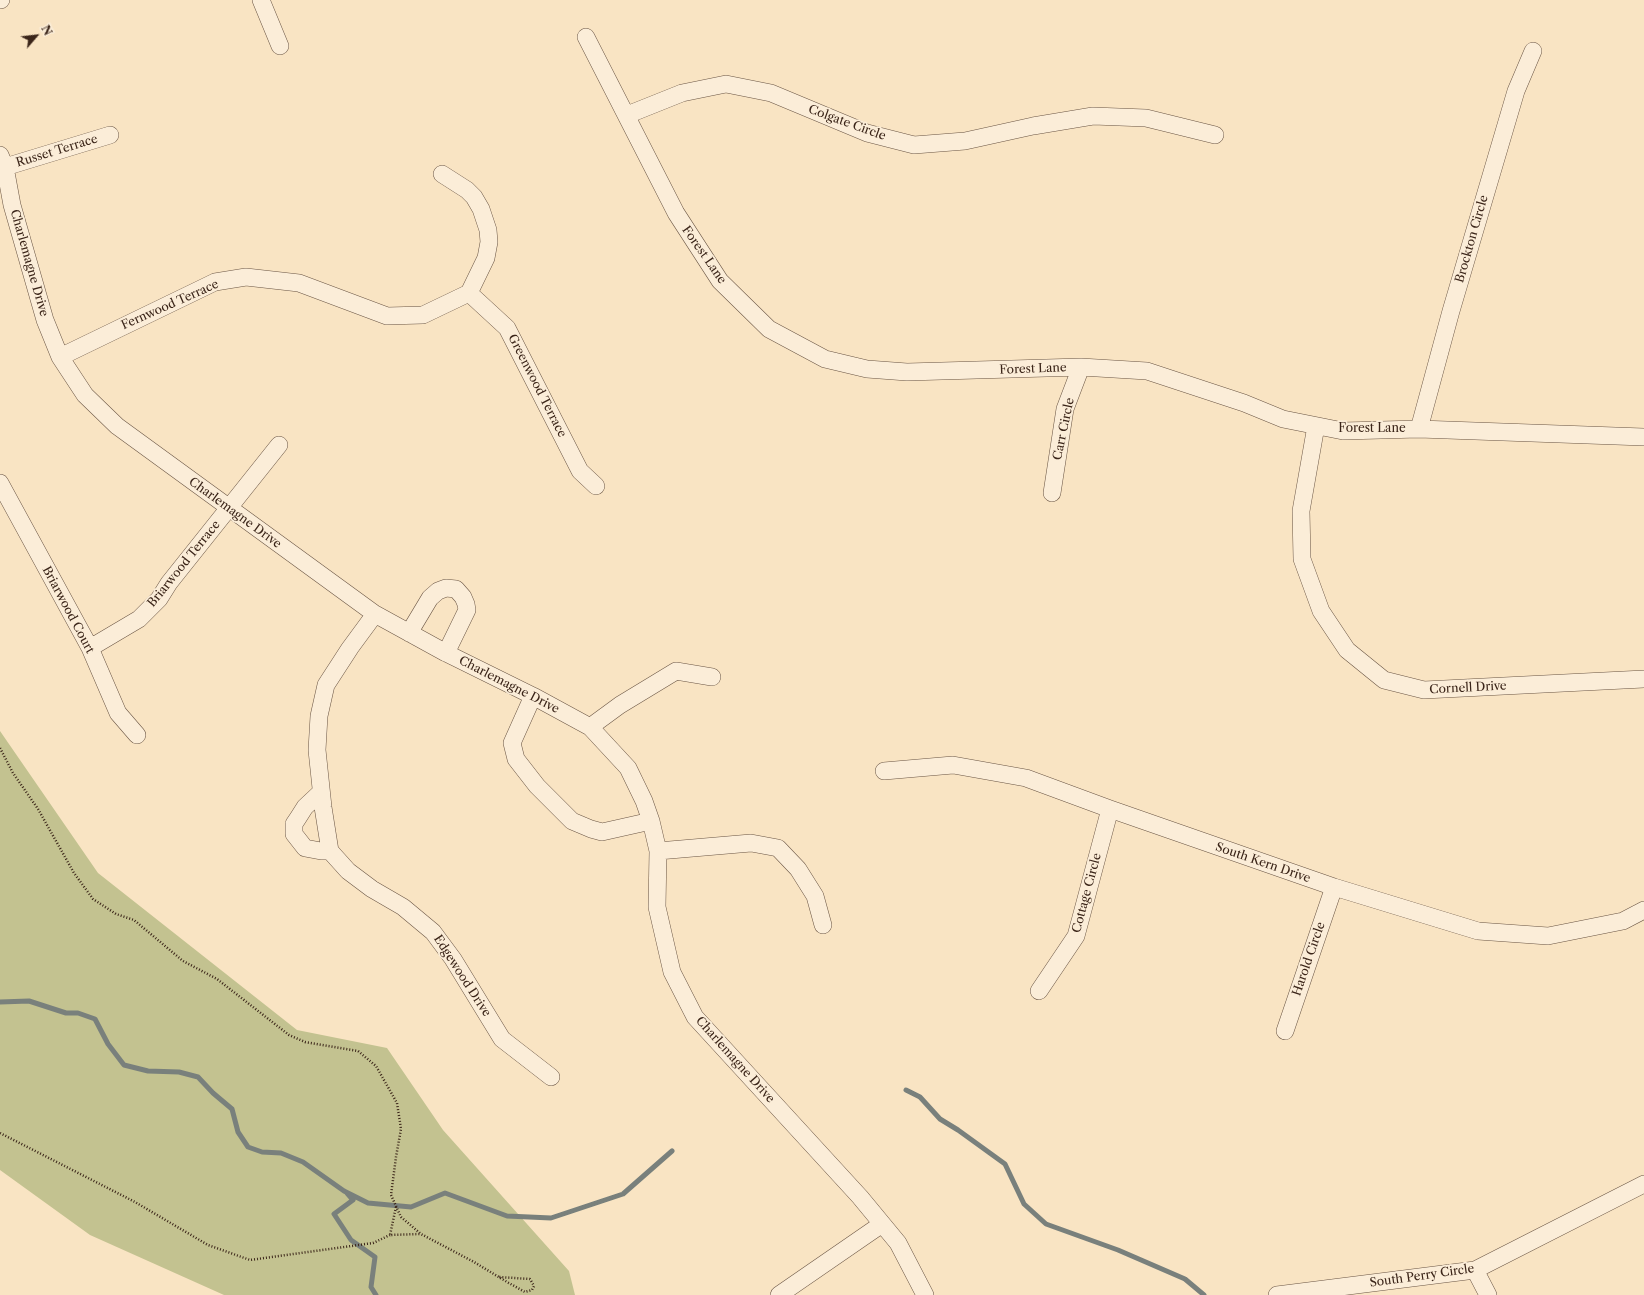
<!DOCTYPE html>
<style>
body{margin:0}
#map{position:relative;width:1644px;height:1295px;overflow:hidden;background:#f9e4c3;font-family:"Libre Caslon Text",serif}
canvas{display:block}
.north{position:absolute;left:16px;top:16px;width:40px;height:40px;-webkit-text-stroke:3px #fbedd8;paint-order:stroke;rotate:62deg;font-size:11px;font-weight:700;line-height:16px;text-align:center;color:#3b2519}
.north::after{content:'';display:block;margin:auto;width:14px;height:18px;background:#3b2519;clip-path:polygon(50% 0,100% 100%,50% 72%,0 100%)}
</style>
<div id="map">
<canvas width="1644" height="1295"></canvas>
<div class="north">N</div>
</div>
<script>
const context = document.querySelector('canvas').getContext('2d');
context.lineJoin = 'round';
function paint(path, color) { context.fillStyle = color; context.fill(path, 'evenodd'); }
const toPath = rows => new Path2D(rows.map(r => 'M' + r).join(''));
function trace(path, color, width, dash) { context.strokeStyle = color; context.lineWidth = width; context.lineCap = dash ? 'butt' : 'round'; context.setLineDash(dash || []); context.stroke(path); }
function drawText(font, color, halo, rows, align = 'center') {
  context.font = font + ' "Libre Caslon Text",serif'; context.lineWidth = 3.5; context.setLineDash([]); context.textBaseline = 'middle'; context.strokeStyle = halo; context.fillStyle = color; for (const [text, x, y, turn = 0] of rows) {
    context.save(); context.translate(x, y); context.rotate((+turn || 0) * Math.PI / 180); context.textAlign = isNaN(turn) ? turn : align; if (halo) context.strokeText(text, 0, 0); context.fillText(text, 0, 0); context.restore();
  }
}
paint(toPath([
 [0,731,98,873,297,1030,387,1048,443,1130,569,1271,575,1295,224,1295,90,1235,0,1170]
]), '#c3c290');
trace(toPath([
 [0,1002,29,1001,66,1013,78,1013,95,1019,108,1044,124,1065,148,1071,179,1072,198,1077,213,1093,232,1109,238,1132,248,1147,262,1152,281,1153,303,1162,344,1191,368,1203,411,1207,445,1193,507,1216,551,1218,623,1194,672,1151],
 [906,1090,920,1097,940,1119,958,1130,1005,1164,1024,1204,1046,1224,1118,1250,1185,1279,1204,1295],
 [347,1193,353,1200,334,1214,351,1240,375,1257,371,1287,376,1295]
]), '#79807c', 5);
const street = toPath([
 [0,0,1,0],
 [261,0,280,46],
 [586,37,676,213,720,281,769,329,825,359,867,369,907,372,1081,367,1147,371,1244,403,1283,419,1343,431,1419,429,1644,437],
 [627,115,682,93,726,84,771,93,867,133,914,145,965,141,1033,126,1093,116,1146,118,1215,135],
 [0,155,5,167,12,205,45,320,60,357,85,395,117,426,375,614,446,653,533,696,590,727,628,768,644,801,651,821,658,851,657,907,672,972,695,1017,860,1197,898,1243,925,1295],
 [5,167,110,135],
 [469,293,507,328,580,471,596,486],
 [60,357,215,282,246,277,299,283,387,316,423,315,469,293,486,258,489,242,488,230,481,209,474,197,467,190,442,174],
 [1316,426,1301,511,1302,559,1321,611,1347,650,1384,680,1424,690,1644,679],
 [1419,429,1451,311,1516,91,1533,51],
 [0,483,90,648,118,713,137,735],
 [1052,493,1065,409,1081,367],
 [375,614,350,648,326,685,319,716,317,750,323,807,330,851,348,871,372,889,403,907,433,932,453,959,502,1039,551,1077],
 [409,633,430,598,438,591,446,588,456,589,463,597,466,604,467,610,446,653],
 [90,648,139,619,159,599,169,583,279,445],
 [533,696,512,743,516,759,537,786,572,821,591,829,602,832,651,821],
 [590,727,620,705,676,671,712,677],
 [884,771,953,765,1026,778,1110,809,1334,887,1478,931,1548,936,1623,921,1644,910],
 [321,792,305,807,298,818,294,824,294,834,305,848,321,851,330,851],
 [658,851,751,843,778,848,798,869,815,896,823,925],
 [1039,991,1076,936,1110,809],
 [1285,1031,1334,887],
 [1475,1270,1488,1295],
 [779,1295,882,1224],
 [1277,1295,1475,1270,1644,1184]
]);
trace(street, '#6a5544', 18);
trace(toPath([
 [0,748,13,773,38,809,74,873,93,899,116,914,134,920,183,961,217,979,289,1035,305,1042,358,1051,376,1066,397,1103,401,1129,396,1157,391,1195,401,1217,421,1234,474,1262,507,1282,525,1292,532,1290,534,1286,530,1279,499,1277],
 [0,1133,135,1202,208,1245,250,1260,373,1243,390,1235],
 [396,1207,390,1235,420,1234]
]), '#3b2519', 2.5, [1, 2]);
trace(street, '#fbedd8', 17);
drawText('12px', '#3b2519', '#fbedd8', [
 ["Colgate Circle",847,123,20],
 ["Russet Terrace",57,151,-17],
 ["Brockton Circle",1472,239,-74],
 ["Forest Lane",704,255,55],
 ["Charlemagne Drive",29,263,74],
 ["Fernwood Terrace",170,305,-24],
 ["Forest Lane",1033,369,-2],
 ["Greenwood Terrace",537,386,63],
 ["Carr Circle",1064,429,-78],
 ["Forest Lane",1372,429],
 ["Charlemagne Drive",235,513,36],
 ["Briarwood Terrace",184,564,-51],
 ["Briarwood Court",68,610,62],
 ["Charlemagne Drive",509,685,27],
 ["Cornell Drive",1468,688,-3],
 ["South Kern Drive",1263,863,19],
 ["Cottage Circle",1087,893,-75],
 ["Harold Circle",1309,959,-71],
 ["Edgewood Drive",462,976,57],
 ["Charlemagne Drive",735,1060,48],
 ["South Perry Circle",1422,1276,-8]
]);
</script>
